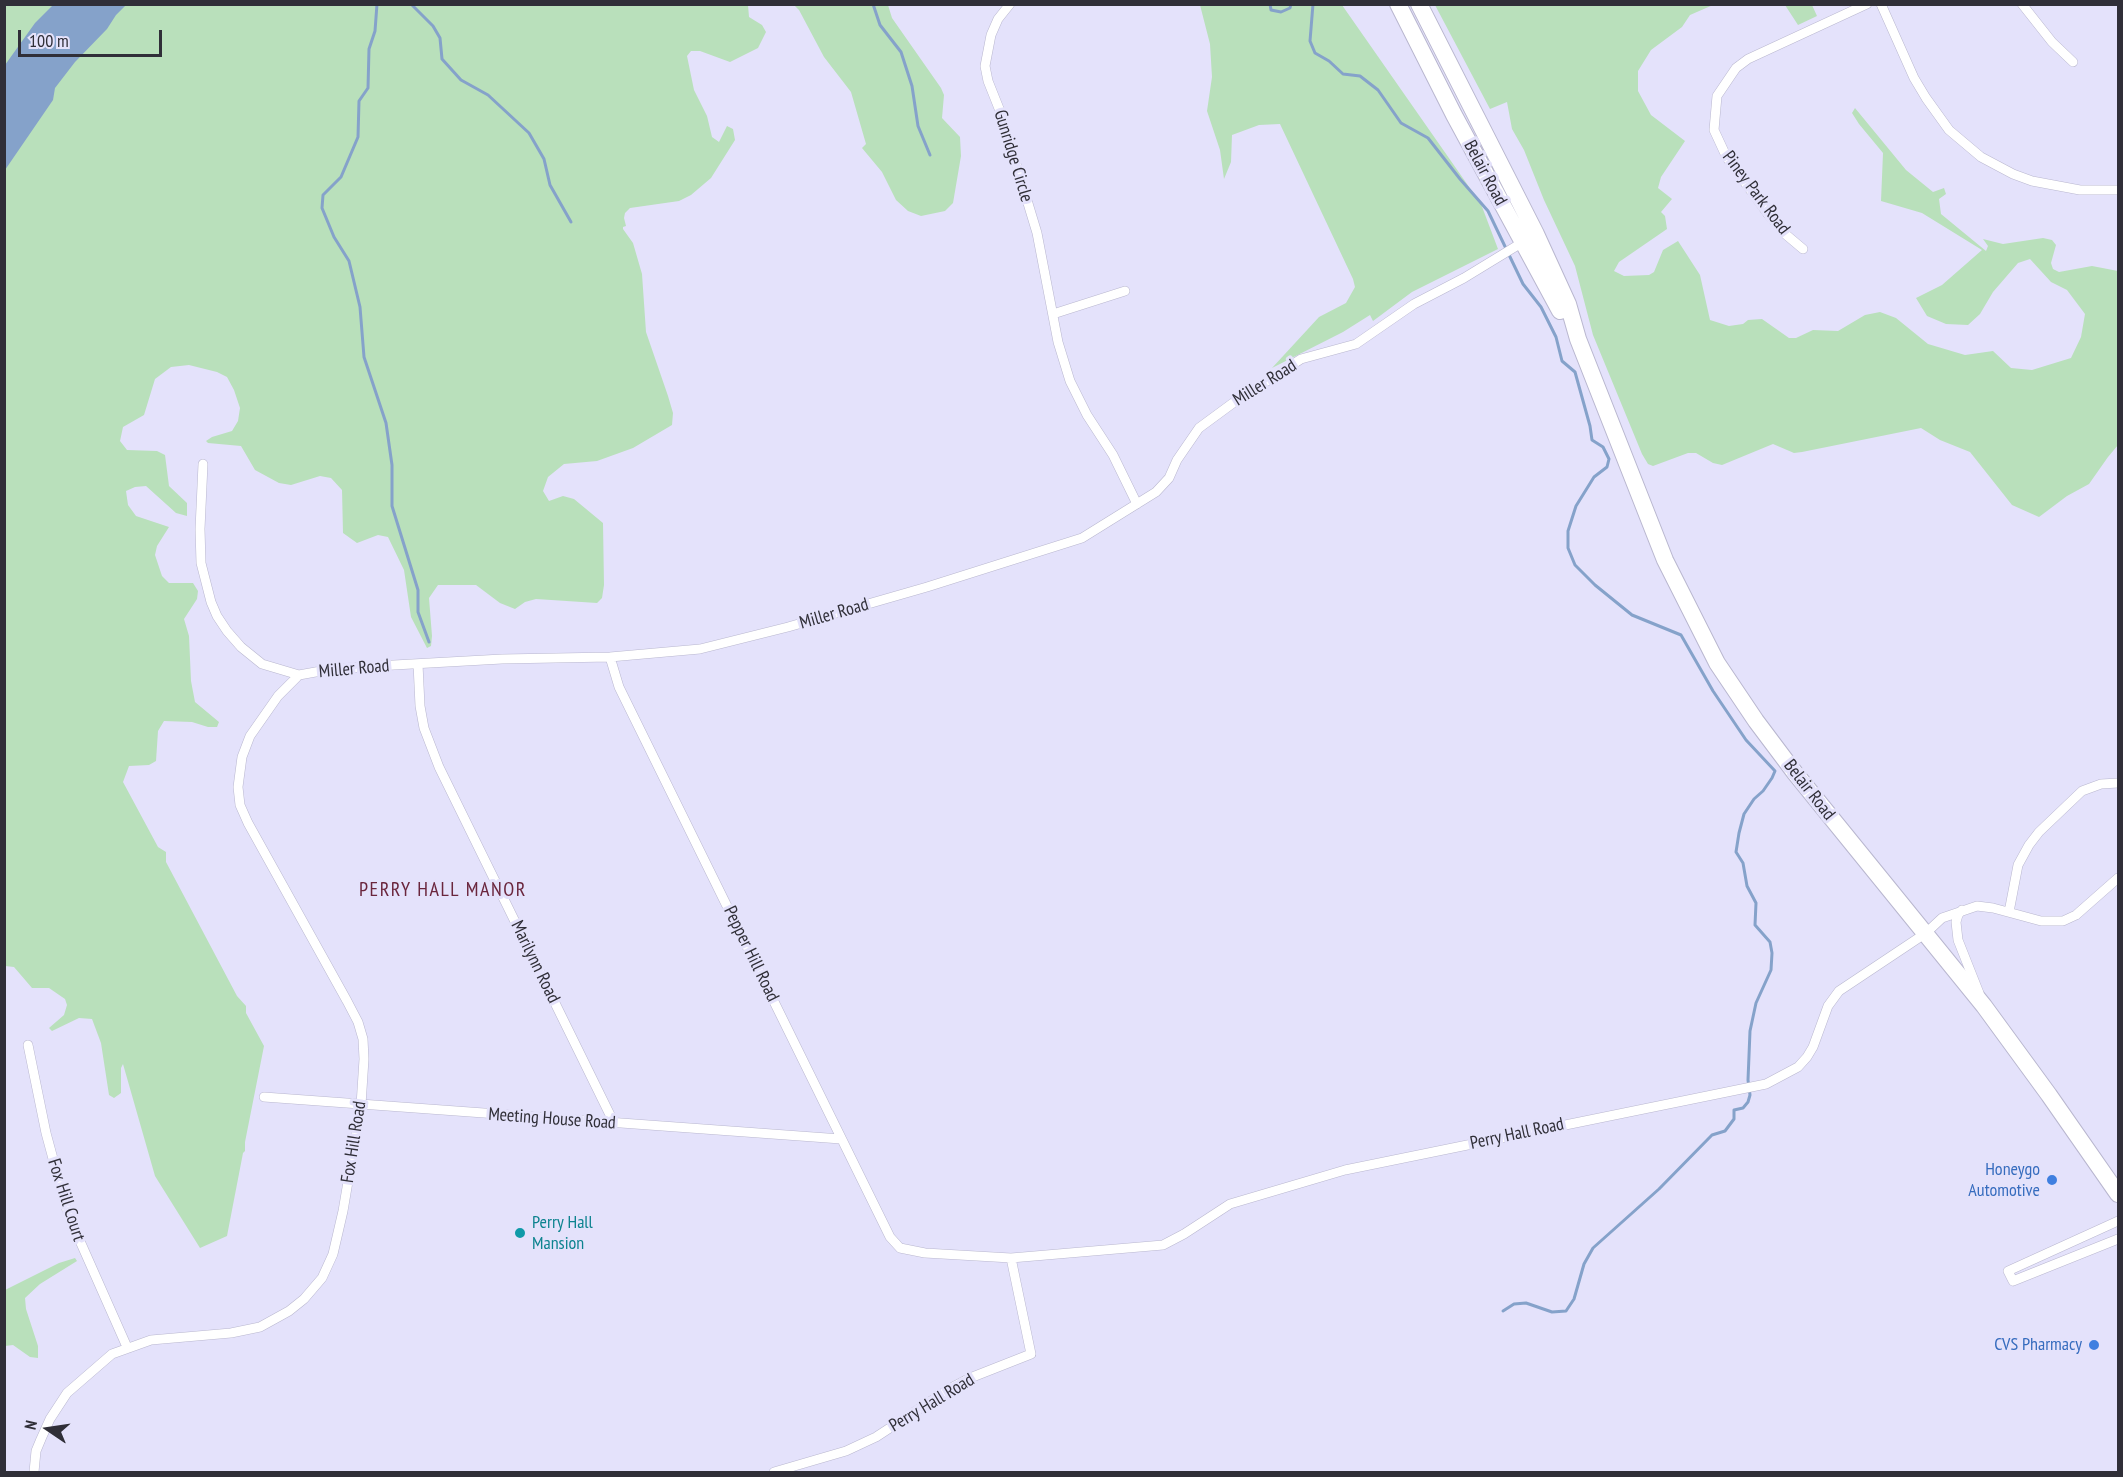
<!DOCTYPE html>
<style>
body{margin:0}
#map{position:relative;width:2123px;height:1477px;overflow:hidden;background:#e4e2fb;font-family:"PT Sans Narrow",sans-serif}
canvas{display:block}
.frame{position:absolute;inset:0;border:6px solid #302f38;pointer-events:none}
.north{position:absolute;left:18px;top:1399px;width:60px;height:60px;-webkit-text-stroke:4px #e4e2fb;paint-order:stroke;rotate:283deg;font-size:16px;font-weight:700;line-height:24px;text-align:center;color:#302f38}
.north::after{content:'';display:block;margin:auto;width:21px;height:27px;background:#302f38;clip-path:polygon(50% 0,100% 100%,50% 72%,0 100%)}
.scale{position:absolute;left:18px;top:30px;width:144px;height:27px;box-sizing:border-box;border:3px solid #302f38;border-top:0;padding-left:8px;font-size:18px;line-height:21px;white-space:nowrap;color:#302f38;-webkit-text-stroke:4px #e4e2fb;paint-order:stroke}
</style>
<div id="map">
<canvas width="2123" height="1477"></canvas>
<div class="frame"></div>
<div class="north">N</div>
<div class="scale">100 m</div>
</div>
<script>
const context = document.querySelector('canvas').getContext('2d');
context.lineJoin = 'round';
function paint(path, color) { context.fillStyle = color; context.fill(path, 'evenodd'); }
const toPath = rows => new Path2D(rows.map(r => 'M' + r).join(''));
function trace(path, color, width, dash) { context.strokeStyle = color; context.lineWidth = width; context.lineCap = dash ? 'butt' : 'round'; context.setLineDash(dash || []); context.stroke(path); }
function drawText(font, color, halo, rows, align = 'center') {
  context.font = font + ' "PT Sans Narrow",sans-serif'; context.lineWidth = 6; context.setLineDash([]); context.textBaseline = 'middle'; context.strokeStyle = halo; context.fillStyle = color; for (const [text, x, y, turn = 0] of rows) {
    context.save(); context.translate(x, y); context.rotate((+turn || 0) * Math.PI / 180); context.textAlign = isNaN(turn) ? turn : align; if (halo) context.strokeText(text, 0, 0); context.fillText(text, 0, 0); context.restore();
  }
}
paint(toPath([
 [5,5,748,5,749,17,762,25,766,32,758,48,730,62,700,51,691,51,687,56,694,90,707,116,712,137,719,142,727,126,733,129,735,140,711,178,691,195,679,201,630,208,625,213,624,218,626,226,623,227,623,229,633,243,642,274,646,332,668,396,673,413,672,425,633,448,597,461,564,464,548,477,543,491,549,501,563,496,574,499,603,523,604,585,602,598,597,603,536,599,525,602,515,609,500,603,476,585,438,585,429,598,432,636,431,646,427,648,411,617,404,570,388,537,378,535,357,543,343,533,342,490,331,478,320,476,291,485,279,483,255,470,241,446,208,443,206,441,212,437,232,431,238,421,240,408,234,390,227,377,217,372,189,365,171,367,155,379,144,415,123,427,120,441,127,450,157,451,165,455,169,486,187,503,187,516,176,513,146,486,135,487,126,491,128,505,136,516,169,527,157,546,155,555,162,576,169,583,193,583,198,591,197,599,184,619,189,636,191,681,195,702,219,722,217,727,208,727,192,722,164,721,158,731,156,761,149,765,129,766,123,782,158,847,166,852,166,862,237,996,246,1006,246,1013,264,1046,245,1142,245,1151,243,1153,227,1236,200,1248,155,1176,123,1064,121,1068,121,1093,114,1098,109,1095,101,1043,92,1019,79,1018,52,1031,49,1028,64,1015,67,1005,65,999,49,988,32,988,14,967,5,966],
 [794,5,888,5,892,18,941,88,944,95,942,118,960,137,961,156,953,203,945,211,921,216,908,211,896,200,882,172,862,148,866,144,851,92,824,57,799,10],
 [1200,5,1342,5,1481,204,1498,249,1412,292,1373,321,1370,315,1343,332,1272,368,1319,317,1346,303,1355,287,1353,279,1280,124,1259,125,1232,135,1231,162,1224,179,1220,150,1207,111,1212,77,1210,44],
 [1435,5,1713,5,1690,15,1682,27,1651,50,1638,71,1638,91,1651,115,1685,141,1661,177,1658,188,1672,199,1661,212,1665,216,1667,229,1619,262,1614,271,1624,276,1649,275,1654,272,1663,250,1678,241,1700,275,1710,320,1729,326,1743,324,1748,320,1762,319,1789,338,1796,338,1813,330,1838,331,1865,315,1880,312,1896,318,1928,344,1965,355,1993,351,2011,368,2032,370,2071,358,2081,337,2085,314,2067,290,2051,282,2030,259,2018,263,1993,292,1980,314,1968,325,1946,324,1927,316,1916,298,1942,285,1982,250,1922,213,1881,201,1883,153,1859,124,1852,113,1855,108,1906,170,1933,192,1944,188,1946,194,1939,199,1941,214,1986,251,1988,246,1983,239,2003,244,2043,238,2052,240,2056,245,2051,263,2053,269,2059,272,2092,266,2118,271,2118,445,2108,457,2089,484,2067,496,2039,517,2012,505,1970,452,1940,440,1921,428,1802,452,1794,453,1773,444,1722,465,1713,463,1696,453,1688,453,1653,466,1648,464,1642,454,1593,335,1575,266,1544,200,1524,150,1512,129,1507,102,1490,109],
 [1785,5,1812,5,1817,16,1798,25],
 [75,1258,77,1261,40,1284,25,1298,26,1309,38,1346,38,1358,30,1357,13,1345,5,1346,5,1290,59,1263]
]), '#b9e0bb');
paint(toPath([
 [53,5,126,5,116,15,107,29,75,62,55,88,53,100,5,170,5,65,35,23]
]), '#85a2ca');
trace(toPath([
 [377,4,375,31,369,49,368,88,359,101,358,137,341,177,323,195,322,208,334,237,349,261,360,307,364,357,386,423,392,465,392,506,418,590,418,612,429,642],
 [411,4,433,26,440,38,442,59,461,80,488,95,529,133,544,159,550,185,571,222],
 [873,4,880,25,901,52,912,86,918,126,930,155],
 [1270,4,1271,10,1281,12,1290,8,1291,4],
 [1313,4,1310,41,1315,53,1329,61,1343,74,1360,76,1378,90,1401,123,1428,138,1460,179,1488,211,1523,284,1541,307,1556,337,1562,361,1575,372,1590,426,1592,440,1603,447,1609,459,1607,467,1594,477,1576,506,1568,531,1568,548,1575,565,1595,585,1632,615,1681,635,1713,691,1746,740,1775,771,1772,778,1763,791,1754,799,1744,814,1739,833,1736,852,1743,863,1747,886,1756,903,1755,925,1770,942,1772,953,1771,970,1756,1003,1750,1031,1748,1080,1750,1095,1748,1102,1743,1108,1734,1110,1734,1119,1725,1131,1712,1135,1659,1189,1593,1248,1584,1264,1574,1299,1566,1311,1552,1312,1526,1303,1514,1304,1503,1311]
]), '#85a2ca', 3);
const minor = toPath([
 [1010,4,998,19,991,35,985,66,988,81,1000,111,1037,233,1058,342,1070,381,1087,415,1113,455,1137,504],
 [1881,4,1914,78,1926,98,1949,130,1981,157,2013,174,2032,181,2080,190,2118,190],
 [2022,4,2052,42,2073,62],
 [1803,249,1784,233,1768,214,1727,158,1714,130,1717,96,1736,68,1748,59,1867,4],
 [1053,314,1125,291],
 [203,464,200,529,201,563,211,602,217,616,227,631,241,647,262,664,299,675,332,669,394,665,502,659,610,657,700,649,788,627,927,587,1082,538,1156,492,1169,478,1177,460,1199,428,1233,403,1301,359,1356,344,1414,304,1464,278,1523,242],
 [610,657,619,687,890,1237,900,1248,925,1253,1011,1258,1163,1245,1184,1234,1230,1204,1345,1170,1766,1084,1798,1067,1807,1057,1813,1047,1828,1006,1839,991,1926,933,1942,918,1977,906,1993,908,2041,921,2063,921,2076,915,2118,878],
 [418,664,420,706,424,728,439,767,614,1123],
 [1962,910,1958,915,1956,922,1958,940,1979,993],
 [2009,912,2018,865,2029,845,2039,832,2082,791,2101,784,2118,783],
 [28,1045,46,1133,68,1214,127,1347],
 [264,1097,841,1139],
 [2118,1221,2008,1271,2013,1281,2118,1239],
 [34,1472,36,1451,41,1439,50,1419,67,1393,112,1354,151,1340,231,1333,260,1327,289,1311,304,1299,322,1278,333,1254,343,1211,361,1105,364,1059,363,1039,358,1022,347,1001,248,823,240,805,238,787,242,757,250,736,278,696,299,675],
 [774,1472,846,1451,876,1437,951,1388,970,1378,1031,1354,1011,1258]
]);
const trunk = toPath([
 [1398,4,1454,115,1560,311],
 [1419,4,1536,234,1568,304,1578,339,1665,560,1717,663,1756,721,1795,773,1984,1006,2049,1095,2118,1194]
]);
trace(minor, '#b9b7cf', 10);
trace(trunk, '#b9b7cf', 18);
trace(minor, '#fff', 9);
trace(trunk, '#fff', 16);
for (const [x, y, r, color] of [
 [2052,1180,6,"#3f7fe0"],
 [520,1233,6,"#0f9aa8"],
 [2094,1345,6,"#3f7fe0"]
]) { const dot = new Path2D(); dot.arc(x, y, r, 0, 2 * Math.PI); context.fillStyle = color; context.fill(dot); trace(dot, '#e4e2fb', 2); }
drawText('18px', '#302f38', '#e4e2fb', [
 ["Gunridge Circle",1013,156,73],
 ["Belair Road",1485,173,62],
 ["Piney Park Road",1756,193,53],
 ["Miller Road",1265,383,-32],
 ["Miller Road",834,614,-16],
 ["Miller Road",354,669,-5],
 ["Belair Road",1809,790,52],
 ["Pepper Hill Road",751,954,64],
 ["Marilynn Road",535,962,64],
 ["Meeting House Road",552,1119,4],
 ["Perry Hall Road",1517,1134,-12],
 ["Fox Hill Road",354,1142,-81],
 ["Fox Hill Court",66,1200,72],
 ["Perry Hall Road",932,1403,-31]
]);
drawText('18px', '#366cbe', '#e4e2fb', [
 ["Honeygo",2040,1170],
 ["Automotive",2040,1191],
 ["CVS Pharmacy",2082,1345]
], 'right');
drawText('18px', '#0d838f', '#e4e2fb', [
 ["Perry Hall",532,1223],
 ["Mansion",532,1244]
], 'left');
context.letterSpacing = '1.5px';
drawText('20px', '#6a263d', '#e4e2fb', [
 ["PERRY HALL MANOR",443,890]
]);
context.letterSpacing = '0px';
</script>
